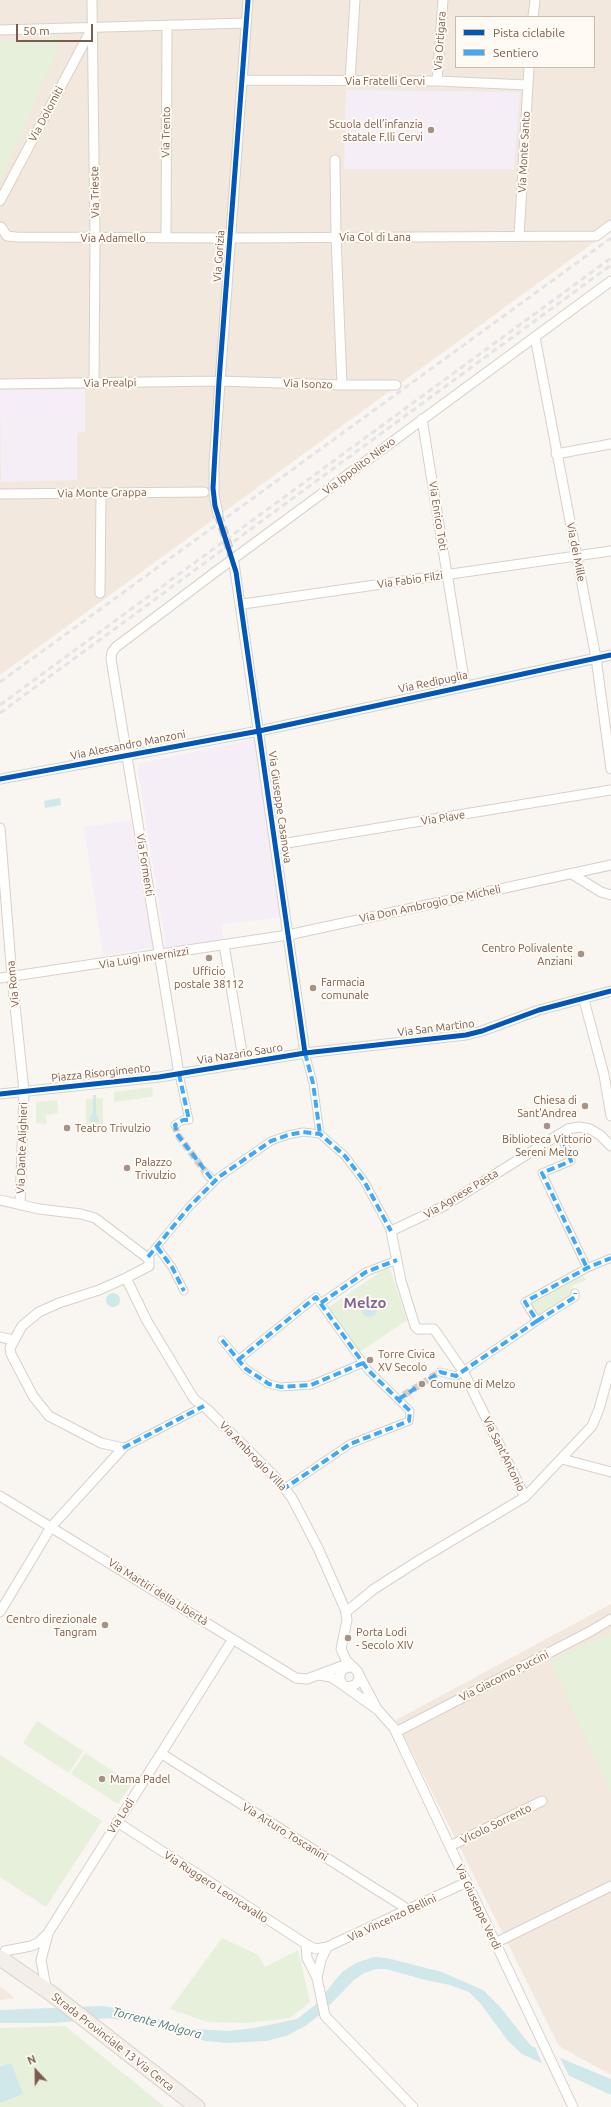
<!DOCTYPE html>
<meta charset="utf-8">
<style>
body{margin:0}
#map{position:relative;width:611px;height:2107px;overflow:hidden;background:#f9f5f0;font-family:Ubuntu,sans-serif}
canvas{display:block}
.legend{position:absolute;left:455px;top:16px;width:140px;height:52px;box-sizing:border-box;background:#fffaf3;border:1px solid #cabbb1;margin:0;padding:5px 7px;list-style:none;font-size:12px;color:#7a5c4d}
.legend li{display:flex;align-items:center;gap:8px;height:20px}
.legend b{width:20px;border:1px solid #cabbb1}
.north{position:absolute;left:16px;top:2051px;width:40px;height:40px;-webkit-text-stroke:3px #fffaf3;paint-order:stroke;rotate:338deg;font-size:11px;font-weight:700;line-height:16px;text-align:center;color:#7a5c4d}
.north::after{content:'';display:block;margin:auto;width:14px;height:18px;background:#7a5c4d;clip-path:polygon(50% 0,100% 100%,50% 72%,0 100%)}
.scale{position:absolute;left:16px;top:24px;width:77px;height:18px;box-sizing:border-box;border:2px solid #7a5c4d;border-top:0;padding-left:5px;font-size:12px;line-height:14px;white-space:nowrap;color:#7a5c4d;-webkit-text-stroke:3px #fffaf3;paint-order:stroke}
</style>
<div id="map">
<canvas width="611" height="2107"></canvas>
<ul class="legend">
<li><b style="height:5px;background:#0057b8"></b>Pista ciclabile</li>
<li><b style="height:5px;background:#3fa9f5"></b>Sentiero</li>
</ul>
<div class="north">N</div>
<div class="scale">50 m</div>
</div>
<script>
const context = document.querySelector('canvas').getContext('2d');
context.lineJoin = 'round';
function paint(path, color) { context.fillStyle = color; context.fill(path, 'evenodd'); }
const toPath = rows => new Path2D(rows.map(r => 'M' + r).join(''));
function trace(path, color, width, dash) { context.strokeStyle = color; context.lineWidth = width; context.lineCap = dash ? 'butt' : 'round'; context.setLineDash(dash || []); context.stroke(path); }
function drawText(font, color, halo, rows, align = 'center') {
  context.font = font + ' Ubuntu,sans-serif'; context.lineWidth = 4; context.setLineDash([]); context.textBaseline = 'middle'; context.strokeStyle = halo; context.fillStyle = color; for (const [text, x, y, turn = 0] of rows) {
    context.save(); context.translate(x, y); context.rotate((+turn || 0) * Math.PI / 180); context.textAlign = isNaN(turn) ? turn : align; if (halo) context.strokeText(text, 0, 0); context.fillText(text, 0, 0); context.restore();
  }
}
paint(toPath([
 [0,0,611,0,611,230,0,675],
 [456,17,594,17,594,67,456,67],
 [611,1604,611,2075,559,2046,396,1720]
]), '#f2e8de');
paint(toPath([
 [0,1986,15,1998,0,2000]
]), '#f6e8e1');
paint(toPath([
 [346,90,520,92,514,169,344,169],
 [85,389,85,432,77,433,77,480,1,482,0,390],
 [255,739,284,917,221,924,224,940,166,947,137,764],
 [131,820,153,947,103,956,84,827]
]), '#f6eef6');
paint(toPath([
 [62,38,0,184,0,41],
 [152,1087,153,1094,151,1097,114,1102,114,1092],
 [103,1098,103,1125,86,1125,86,1099],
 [57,1100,58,1113,46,1115,47,1124,36,1123,36,1102],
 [389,1266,407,1320,357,1354,326,1309],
 [580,1270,586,1280,572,1286,578,1299,537,1324,523,1302],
 [611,1633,611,1793,550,1661],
 [37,1721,83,1751,69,1773,23,1743],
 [85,1753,132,1783,118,1804,71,1774],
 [0,1755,102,1821,46,1907,0,1877],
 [222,1938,258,1955,265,1967,298,1950,310,2002,290,2018,246,2023,208,2022,170,2009],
 [65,2026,165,2107,0,2107,0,2028]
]), '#e7f0db');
paint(toPath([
 [60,798,61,805,45,808,44,801],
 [93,1095,96,1095,96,1114,99,1119,98,1122,94,1123,91,1122,89,1119,93,1113],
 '106 1300a7 7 0 1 1 14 0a7 7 0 1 1-14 0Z',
 '361 1309a8 8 0 1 1 16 0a8 8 0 1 1-16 0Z',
 [374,1957,387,1958,442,1972,483,1990,501,2008,531,2046,611,2079,611,2095,522,2054,508,2041,481,2004,469,1992,450,1985,425,1980,386,1969,376,1969,364,1973,354,1980,321,2014,305,2026,286,2036,266,2041,229,2043,205,2041,139,2023,108,2018,55,2023,0,2023,0,2010,103,2006,125,2010,195,2029,228,2031,254,2028,297,2019,315,2005,342,1972,356,1963],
 [11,2063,23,2094,0,2103,0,2067]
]), '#d0e8ea');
paint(toPath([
 [535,2047,560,2058,569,2076,543,2065]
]), '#f9f5f0');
trace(toPath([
 [175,1125,177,1134,207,1174],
 [404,1395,440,1372]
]), '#d9cfc7', 7, [7, 3.5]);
trace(toPath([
 [218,514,234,563]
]), '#d9cfc7', 9, [9, 4.5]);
const pedestrian = toPath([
 [305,1053,313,1083,320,1134],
 [175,1125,183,1120,189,1120,179,1074],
 [560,1133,571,1161,542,1173,587,1268],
 [207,1174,214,1182],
 [157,1247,172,1267,184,1291],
 [148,1257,190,1206,219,1177,271,1141,288,1135,303,1132,320,1134,345,1156,364,1181,391,1231],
 [321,1303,366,1272,397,1260],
 [537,1321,575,1297,575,1293],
 [222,1340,246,1369,269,1384,281,1387,311,1385,363,1363],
 [238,1360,316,1297,368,1370,410,1411,409,1421,350,1444,285,1488],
 [440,1372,456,1376,463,1371,537,1321,525,1302,587,1268,611,1258],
 [123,1448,204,1406]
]);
const minor = toPath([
 [92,0,95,238,94,384],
 [533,17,535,0],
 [0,30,246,23],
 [242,80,437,81,528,85],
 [350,81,355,0],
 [437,81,443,0],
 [335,160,336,237,342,385],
 [0,201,92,28],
 [1,227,7,236,16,237,231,238,596,236,611,225],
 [519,236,529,67],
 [166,238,167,26],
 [535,337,596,658,611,769],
 [0,384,219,381,342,385,396,385],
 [422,419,465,685],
 [556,454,611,444],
 [0,494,204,492],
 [218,514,214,495,214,464,248,0],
 [234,563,305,1053],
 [100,593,101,493],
 [243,604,611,551],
 [0,779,259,731,611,655],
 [0,828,12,977,24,1091,20,1205],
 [275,845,611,790],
 [572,874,601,892,611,895],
 [224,945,244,1064],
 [0,978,288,935,611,865],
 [584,1000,604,1075,611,1116],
 [179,1074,111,659,112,652,116,647,214,573,611,281],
 [0,1094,159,1077,305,1053,466,1035,482,1031,539,1010,611,991],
 [0,1200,39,1209,81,1214,95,1218,149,1259,149,1266,126,1278,99,1290,59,1303,39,1312,22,1326,10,1348,11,1354,33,1396,49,1416,101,1443,123,1448],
 [126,1278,147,1321,194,1399,207,1409,277,1479,292,1498,318,1548,345,1609,347,1620,341,1649,346,1660,355,1669],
 [0,1337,13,1340],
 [562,1459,611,1472],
 [0,1496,296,1678,307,1679,342,1666,353,1667,357,1671,376,1707],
 [525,1497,463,1371,434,1329,418,1329,415,1326,401,1281,391,1231,444,1206,568,1129,579,1127,590,1129,600,1135,611,1146],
 [0,1612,51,1527,123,1448],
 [346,1612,374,1589,421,1559,525,1497,592,1426,599,1409,611,1366],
 [350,1667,343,1669,340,1674,340,1680,344,1686,350,1687,356,1684,359,1679,358,1672],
 [318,1675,331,1677,343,1685,378,1710,394,1728,573,2107],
 [396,1732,591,1631,611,1619],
 [162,1754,409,1910],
 [117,1822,309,1946,316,1949,327,1947,467,1882],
 [450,1846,542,1801],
 [495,1943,611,1886],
 [306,1945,307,1958,317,1978],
 [327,1947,321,1960,317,1978,325,2016,413,2107],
 [5,1951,31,1946,38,1943,48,1933,233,1639],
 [46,1987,41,1960,48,1934]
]);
const primary = toPath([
 [0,1958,52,1994,197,2107]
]);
trace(pedestrian, '#d7d1cb', 9);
trace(minor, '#d7d1cb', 11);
trace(primary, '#dad1cc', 17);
trace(pedestrian, '#fefefd', 7);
trace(minor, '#fefefd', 9);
trace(primary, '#f3eee8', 15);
trace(toPath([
 [0,682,611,238],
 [0,705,611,258],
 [0,713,611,265]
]), '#e6e3e7', 3, [6, 4]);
trace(toPath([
 [305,1053,313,1083,320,1134],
 [179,1074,189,1120,183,1120,175,1125,177,1134,214,1182],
 [560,1133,571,1161,542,1173,587,1268],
 [157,1247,172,1267,184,1291],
 [148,1257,190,1206,219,1177,271,1141,288,1135,303,1132,320,1134,345,1156,364,1181,391,1231],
 [321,1303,366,1272,397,1260],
 [537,1321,575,1297,575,1293],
 [222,1340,246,1369,269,1384,281,1387,311,1385,363,1363],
 [238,1360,316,1297,368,1370,410,1411,409,1421,350,1444,285,1488],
 [399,1399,440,1372,456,1376,463,1371,537,1321,525,1302,587,1268,611,1258],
 [123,1448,204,1406]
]), '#3fa9f5', 4, [8, 4]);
trace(toPath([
 [248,0,219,381,213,488,215,506,236,572,305,1053],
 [0,779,259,731,611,655],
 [0,1094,159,1077,305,1053,466,1035,482,1031,539,1010,611,991]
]), '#0057b8', 5);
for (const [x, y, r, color] of [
 [431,130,4,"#a69286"],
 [581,954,4,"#a69286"],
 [209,958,4,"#a69286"],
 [313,988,4,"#a69286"],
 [585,1106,4,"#a69286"],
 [547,1126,4,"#a69286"],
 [67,1128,4,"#a69286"],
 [127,1168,4,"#a69286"],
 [370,1360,4,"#a69286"],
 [422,1384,4,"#a69286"],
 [105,1625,4,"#a69286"],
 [348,1638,4,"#a69286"],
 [102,1779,4,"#a69286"]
]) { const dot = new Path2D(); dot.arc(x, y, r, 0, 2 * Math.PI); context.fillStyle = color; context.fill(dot); trace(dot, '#fffaf3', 1.5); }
drawText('11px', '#7a5c4d', '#fffaf3', [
 ["Via Ortigara",440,41,-86],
 ["Via Fratelli Cervi",385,81],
 ["Via Dolomiti",46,114,-62],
 ["Via Trento",166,132,-89],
 ["Via Monte Santo",524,152,-87],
 ["Via Trieste",95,192,-91],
 ["Via Col di Lana",375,237],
 ["Via Adamello",113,238],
 ["Via Gorizia",219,256,-86],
 ["Via Prealpi",110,383,-1],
 ["Via Isonzo",308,384,2],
 ["Via Ippolito Nievo",359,466,-37],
 ["Via Monte Grappa",102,493,-1],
 ["Via Enrico Toti",438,516,81],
 ["Via dei Mille",576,552,79],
 ["Via Fabio Filzi",410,580,-8],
 ["Via Redipuglia",433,682,-12],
 ["Via Alessandro Manzoni",128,745,-11],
 ["Via Giuseppe Casanova",280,807,82],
 ["Via Piave",443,818,-9],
 ["Via Formenti",145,865,81],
 ["Via Don Ambrogio De Micheli",430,904,-12],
 ["Via Luigi Invernizzi",144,958,-9],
 ["Via Roma",13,984,-96],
 ["Via San Martino",436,1028,-7],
 ["Via Nazario Sauro",240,1054,-9],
 ["Piazza Risorgimento",101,1073,-6],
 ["Via Dante Alighieri",22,1148,-88],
 ["Via Agnese Pasta",461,1194,-31],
 ["Via Sant'Antonio",504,1454,64],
 ["Via Ambrogio Villa",253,1456,46],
 ["Via Martiri della Libertà",158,1592,32],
 ["Via Giacomo Puccini",504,1676,-27],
 ["Via Lodi",121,1816,-57],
 ["Vicolo Sorrento",496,1824,-26],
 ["Via Arturo Toscanini",285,1832,32],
 ["Via Ruggero Leoncavallo",216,1887,33],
 ["Via Giuseppe Verdi",478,1907,65],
 ["Via Vincenzo Bellini",392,1918,-25],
 ["Strada Provinciale 13 Via Cerca",113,2042,38]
]);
drawText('11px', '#7a5c4d', '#fffaf3', [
 ["Scuola dell’infanzia",423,124,"right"],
 ["statale F.lli Cervi",423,137,"right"],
 ["Centro Polivalente",573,948,"right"],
 ["Anziani",573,961,"right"],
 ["Ufficio",209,971,"center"],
 ["postale 38112",209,984,"center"],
 ["Farmacia",321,982],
 ["comunale",321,995],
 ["Chiesa di",577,1100,"right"],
 ["Sant'Andrea",577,1113,"right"],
 ["Teatro Trivulzio",75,1128],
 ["Biblioteca Vittorio",547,1139,"center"],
 ["Sereni Melzo",547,1152,"center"],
 ["Palazzo",135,1162],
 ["Trivulzio",135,1175],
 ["Torre Civica",378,1354],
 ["XV Secolo",378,1367],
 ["Comune di Melzo",430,1384],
 ["Centro direzionale",97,1619,"right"],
 ["Tangram",97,1632,"right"],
 ["Porta Lodi",356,1632],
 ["- Secolo XIV",356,1645],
 ["Mama Padel",110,1779]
], 'left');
drawText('italic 12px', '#437c86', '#fffaf3', [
 ["Torrente Molgora",157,2023,15]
]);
drawText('bold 15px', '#846695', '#fffaf3', [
 ["Melzo",365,1303]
]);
</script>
